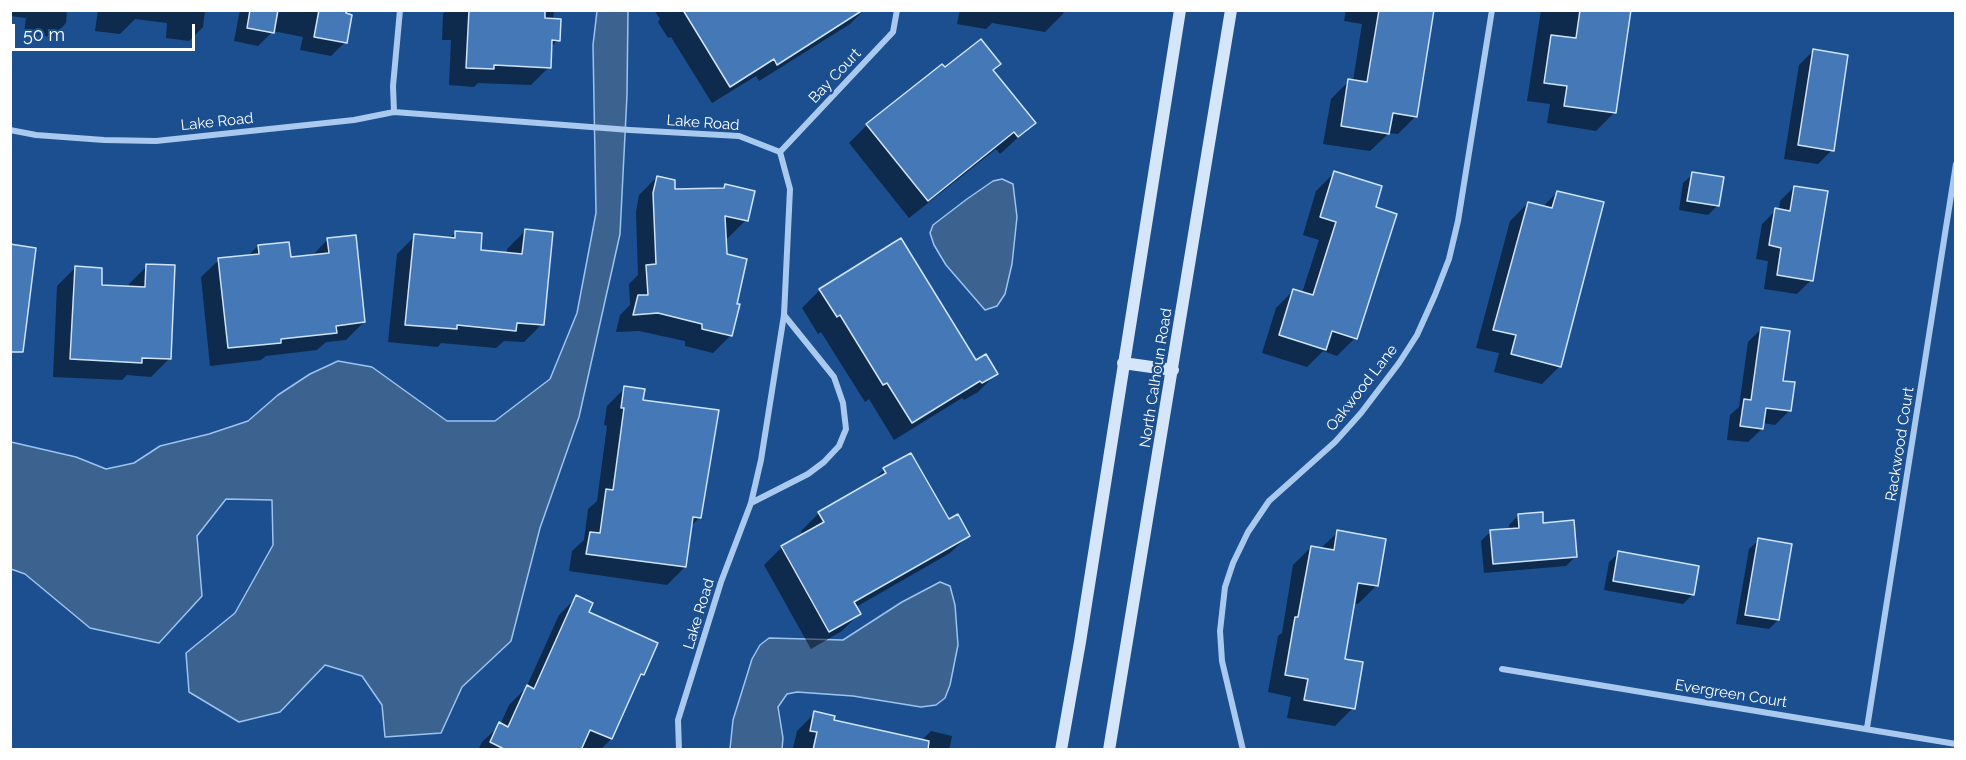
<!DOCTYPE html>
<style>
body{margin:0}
#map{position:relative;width:1966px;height:760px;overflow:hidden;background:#1b4f8f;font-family:Raleway,sans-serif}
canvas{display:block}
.frame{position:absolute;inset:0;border:12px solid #fff;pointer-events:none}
.scale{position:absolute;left:12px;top:24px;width:183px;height:27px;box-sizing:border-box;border:3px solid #fff;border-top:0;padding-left:8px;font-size:18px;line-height:21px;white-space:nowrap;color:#fff;-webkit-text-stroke:4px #1b4f8f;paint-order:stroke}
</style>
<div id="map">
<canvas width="1966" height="760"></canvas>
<div class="frame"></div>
<div class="scale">50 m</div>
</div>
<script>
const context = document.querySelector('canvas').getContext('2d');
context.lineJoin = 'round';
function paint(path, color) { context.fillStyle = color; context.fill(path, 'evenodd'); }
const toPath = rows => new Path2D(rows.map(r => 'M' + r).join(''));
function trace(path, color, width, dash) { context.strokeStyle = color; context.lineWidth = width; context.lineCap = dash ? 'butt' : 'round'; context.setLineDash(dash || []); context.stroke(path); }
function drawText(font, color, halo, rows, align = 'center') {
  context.font = font + ' Raleway,sans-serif'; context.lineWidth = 4.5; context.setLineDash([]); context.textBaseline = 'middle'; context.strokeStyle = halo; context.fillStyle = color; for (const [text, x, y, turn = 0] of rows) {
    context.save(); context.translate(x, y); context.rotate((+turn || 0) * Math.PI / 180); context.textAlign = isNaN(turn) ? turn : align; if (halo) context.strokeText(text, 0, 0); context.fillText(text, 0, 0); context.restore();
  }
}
const water = toPath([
 [597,11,628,11,627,95,620,234,579,417,540,528,511,641,462,687,441,733,385,737,382,705,362,676,325,665,280,712,239,722,189,692,186,653,235,613,273,545,272,500,226,499,197,536,202,596,159,643,90,628,25,574,11,569,11,442,76,457,106,469,134,463,160,446,209,434,248,421,278,395,310,374,338,361,372,367,447,421,495,421,550,379,577,313,596,213,593,45,597,11],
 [1002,179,1013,184,1017,217,1012,264,1005,294,997,306,985,310,946,265,934,245,930,233,933,225,967,199,993,181,1002,179],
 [940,582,950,586,955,605,958,645,950,685,945,698,936,705,921,707,853,696,797,692,787,694,778,707,783,738,782,749,730,749,733,720,752,659,760,645,769,638,843,640,902,602,940,582]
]);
paint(water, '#3c6290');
trace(water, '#9cc4f0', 1.5);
paint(toPath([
 [10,10,67,10,66,23,52,37,24,33,26,18,10,16],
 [98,10,205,10,203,27,189,41,166,38,167,23,135,19,120,34,95,31],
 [240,10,345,10,345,42,331,56,300,50,303,37,273,31,258,46,234,41],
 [447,10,554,10,553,20,558,40,550,48,549,67,531,85,478,83,474,87,449,85,451,40,442,40,443,14],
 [654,10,864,10,850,24,759,81,756,76,712,103,671,37,668,38,658,22,660,19],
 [960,10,1064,10,1063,14,1045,32,992,23,986,29,957,24],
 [1346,10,1433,10,1416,116,1398,134,1389,133,1370,151,1323,144,1331,99,1349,81,1353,81,1362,24,1344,21],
 [1541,10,1629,10,1614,113,1596,131,1547,123,1550,104,1527,101],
 [1813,51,1832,150,1818,164,1784,159,1799,65],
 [941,66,944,69,992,71,1034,123,1000,154,996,149,909,218,849,143,867,125],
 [1334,173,1374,208,1355,338,1337,356,1323,351,1307,367,1262,353,1276,308,1294,290,1302,293,1319,240,1303,235,1316,191],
 [1693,174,1718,205,1708,215,1679,210,1683,183],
 [657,177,674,191,721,189,725,185,746,220,728,238,725,237,731,335,713,353,685,346,685,341,639,331,616,332,620,315,630,305,629,284,638,275,636,212,639,195],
 [1794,187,1811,280,1797,294,1764,289,1768,261,1756,259,1762,224,1776,210,1779,211,1780,201],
 [1557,192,1560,366,1542,384,1494,372,1499,353,1476,348,1510,221,1528,203,1543,207],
 [525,231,542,324,524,342,504,341,496,348,441,343,438,347,388,342,397,254,415,236,449,239,456,232,479,251,507,254,507,249],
 [328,239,364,322,346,340,326,342,317,350,266,356,261,360,210,366,201,277,219,260,248,256,258,246,289,259,311,257],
 [147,266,169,359,151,377,127,375,122,380,53,377,57,286,75,268,100,287,129,288,129,284],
 [820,290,975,362,996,374,978,392,964,400,962,398,894,440,869,399,865,402,821,332,818,334,802,308],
 [1762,328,1789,411,1775,425,1762,423,1762,429,1748,442,1727,440,1730,415,1739,407,1748,342],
 [625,388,642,401,700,517,690,527,685,567,667,585,569,571,572,551,584,540,588,509,597,501,607,426,604,425,607,406],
 [910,455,948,521,968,536,950,553,856,607,860,613,842,631,811,649,764,565,782,547,803,535,801,531,819,513,868,485,884,470],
 [1518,516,1542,524,1575,557,1566,566,1484,573,1481,541,1491,531,1510,530,1509,525],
 [1338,532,1384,540,1376,586,1358,604,1353,603,1343,660,1353,708,1335,726,1287,718,1291,697,1268,692,1278,636,1282,633,1293,565,1311,547,1320,549],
 [1759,540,1778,620,1769,629,1736,624,1749,549],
 [1619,553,1693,594,1683,604,1604,590,1609,562],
 [577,597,587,613,643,675,636,681,611,739,600,750,478,750,482,742,500,725,509,705,526,688,559,615],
 [815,713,832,722,921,741,931,731,952,736,949,750,793,748,797,731]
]), '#0007');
const building = toPath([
 [250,10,278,10,274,33,247,28,250,10],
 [319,10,346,10,346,13,352,15,347,43,314,37,319,10],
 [469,10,545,10,545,18,561,19,560,41,552,40,551,68,494,65,494,69,466,68,469,10],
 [683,10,863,10,777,65,774,59,730,87,683,10],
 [1379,10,1434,10,1417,117,1393,113,1389,134,1341,126,1348,79,1367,82,1379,10],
 [1580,10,1631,10,1616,113,1564,106,1567,86,1544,83,1551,35,1576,38,1580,10],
 [981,39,1001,64,993,70,1036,123,1018,137,1014,132,928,201,866,124,942,64,945,67,981,39],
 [1813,49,1848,55,1834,151,1798,145,1813,49],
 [1334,171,1382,186,1376,207,1397,214,1357,339,1332,331,1326,350,1279,335,1293,289,1313,295,1336,222,1320,217,1334,171],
 [1692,172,1724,177,1719,206,1687,201,1692,172],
 [657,176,675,180,675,189,724,188,725,184,755,191,748,221,725,216,727,254,747,259,737,304,740,304,732,336,702,329,702,324,658,313,633,315,638,295,648,295,646,265,656,264,653,193,657,176],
 [1794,186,1828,191,1813,281,1777,275,1781,248,1769,245,1775,208,1790,211,1794,186],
 [1557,191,1604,202,1561,367,1511,354,1516,335,1493,330,1528,202,1552,208,1557,191],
 [525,229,553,232,544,325,517,323,516,331,457,325,457,329,405,325,414,234,455,238,455,231,482,233,481,250,522,254,525,229],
 [356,235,365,322,336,326,337,333,281,339,281,343,228,348,218,258,259,254,258,245,289,242,291,257,329,253,327,238,356,235],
 [901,238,976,360,986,354,998,374,982,383,980,381,912,423,887,383,883,385,840,315,837,317,819,289,901,238],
 [10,244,36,248,23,352,10,352,10,244],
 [146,264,175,265,171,359,142,358,142,363,70,359,75,266,102,268,102,285,145,287,146,264],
 [1761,327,1790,331,1783,381,1795,382,1791,411,1766,408,1763,429,1740,426,1744,399,1751,400,1761,327],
 [624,386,645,389,643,400,719,410,701,518,693,517,686,567,586,554,590,532,600,533,606,489,613,490,624,408,621,408,624,386],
 [911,453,949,519,958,514,970,536,854,602,861,614,829,632,781,546,824,522,818,512,886,473,883,468,911,453],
 [1543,512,1543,523,1574,520,1577,557,1493,564,1490,530,1519,528,1518,514,1543,512],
 [1337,530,1386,539,1378,586,1358,583,1345,659,1363,662,1355,709,1304,700,1308,679,1285,675,1295,617,1298,617,1311,546,1334,550,1337,530],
 [1758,538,1792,544,1779,620,1745,615,1758,538],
 [1618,551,1699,566,1694,595,1613,581,1618,551],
 [576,595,593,603,589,612,658,643,644,675,641,674,612,739,590,730,581,750,506,750,490,742,499,722,508,727,527,685,534,689,576,595],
 [814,711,835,716,834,720,929,741,928,750,813,750,817,732,810,731,814,711]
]);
paint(building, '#4478b7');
trace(building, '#cfe3fa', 1.5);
trace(toPath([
 [394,112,393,86,400,10],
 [10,130,36,135,104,140,156,141,354,120,394,112,630,130,739,136,780,152,790,189,784,315,761,460,751,503,721,582,678,720,679,750],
 [780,152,893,32,897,10],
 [751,503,808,474,824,462,839,446,846,429,843,403,834,377,784,315],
 [1502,669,1956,744],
 [1867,728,1956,164],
 [1243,750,1222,661,1220,631,1225,587,1233,563,1248,532,1269,501,1335,442,1361,413,1399,363,1417,335,1435,295,1449,259,1458,221,1492,10]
]), '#a9c9ee', 6);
trace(toPath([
 [1123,363,1173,370],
 [1061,750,1080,642,1180,10],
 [1109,750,1231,10]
]), '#d6e6fa', 12);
drawText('15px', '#fff', '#1b4f8f', [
 ["Bay Court",835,76,-47],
 ["Lake Road",217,122,-6],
 ["Lake Road",703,123,4],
 ["North Calhoun Road",1156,378,-81],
 ["Oakwood Lane",1362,388,-52],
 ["Rackwood Court",1900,444,-81],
 ["Lake Road",699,614,-73],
 ["Evergreen Court",1731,694,9]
]);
</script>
